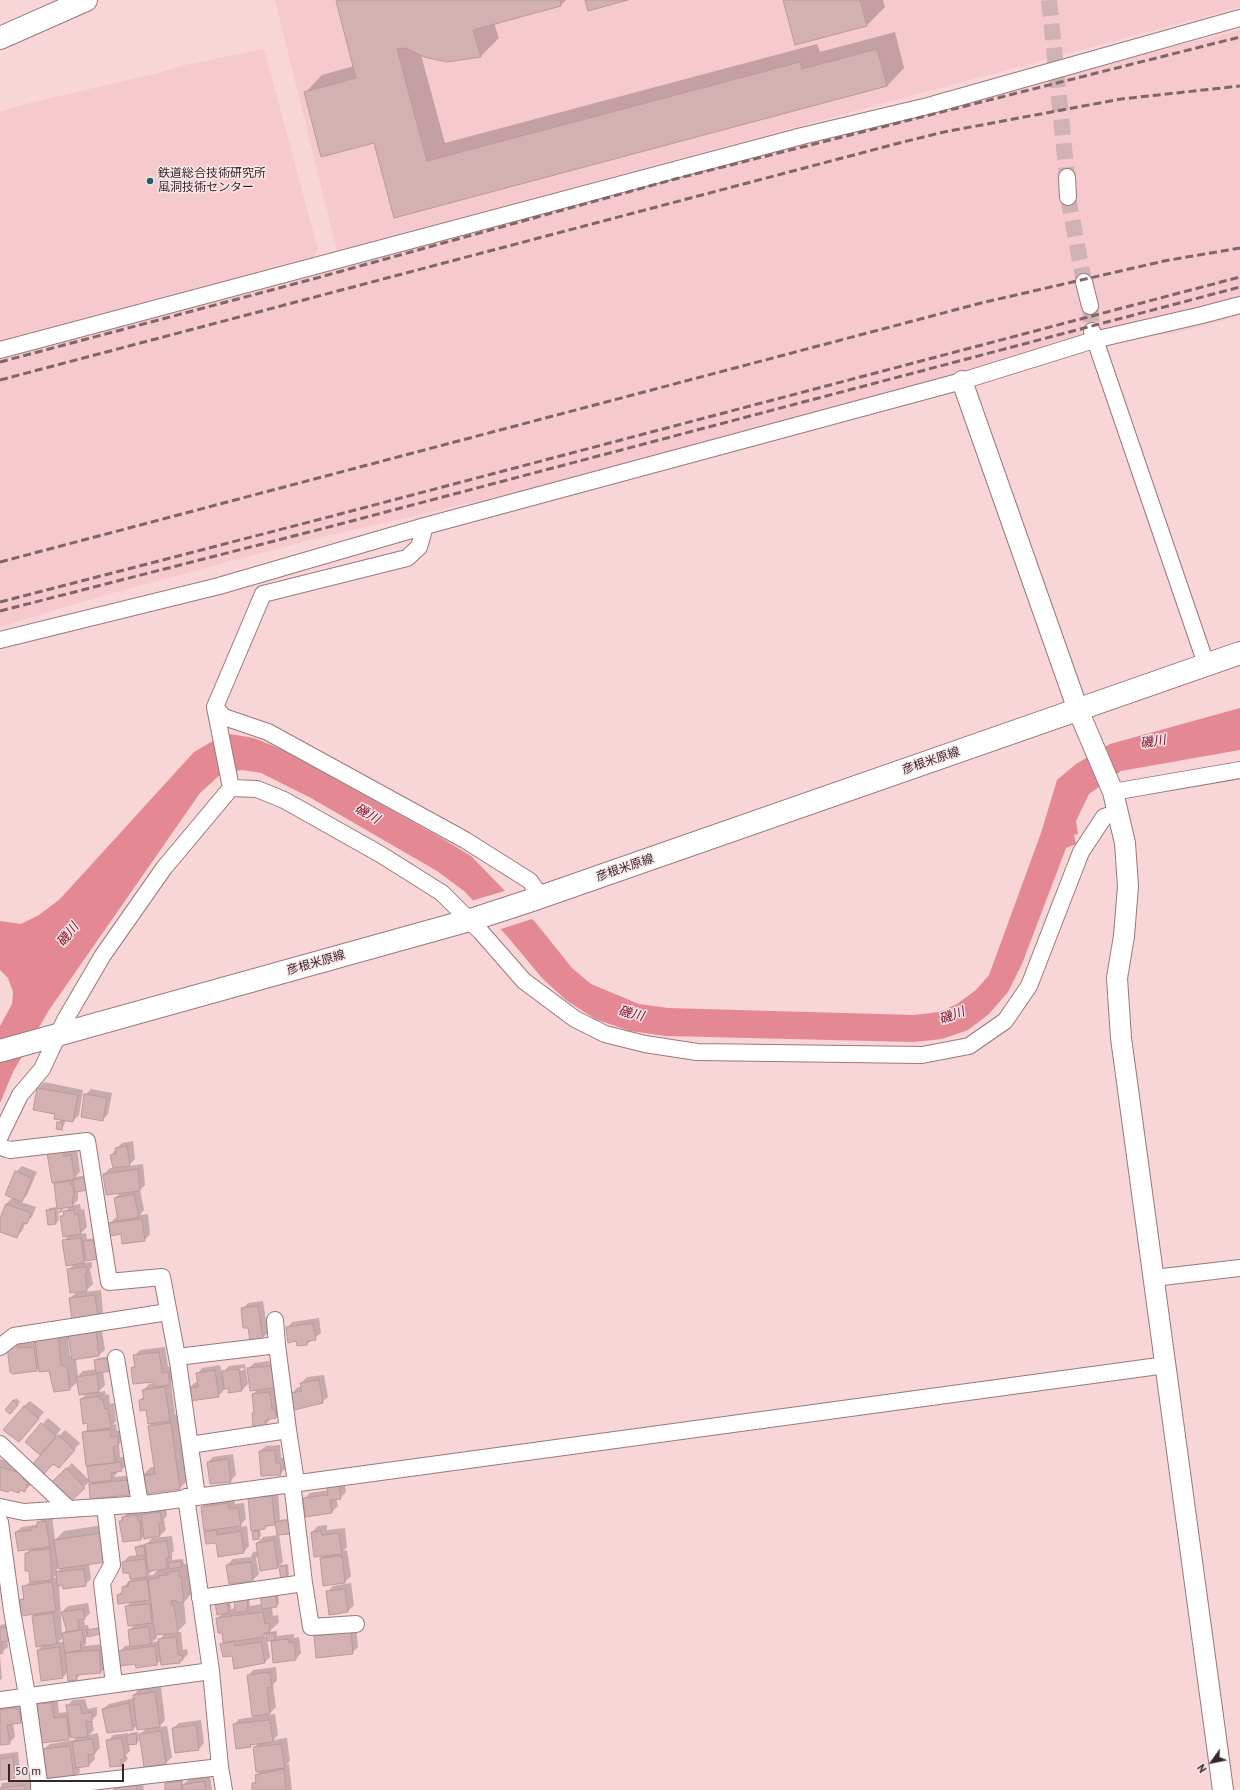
<!DOCTYPE html>
<meta charset="utf-8">
<style>
body{margin:0}
#map{position:relative;width:1240px;height:1790px;overflow:hidden;background:#f8d5d7;font-family:"PT Sans",sans-serif}
canvas{display:block}
.north{position:absolute;left:1192px;top:1742px;width:40px;height:40px;-webkit-text-stroke:3px #fbe6e7;paint-order:stroke;rotate:237deg;font-size:11px;font-weight:700;line-height:16px;text-align:center;color:#352729}
.north::after{content:'';display:block;margin:auto;width:14px;height:18px;background:#352729;clip-path:polygon(50% 0,100% 100%,50% 72%,0 100%)}
.scale{position:absolute;left:8px;top:1764px;width:116px;height:18px;box-sizing:border-box;border:2px solid #352729;border-top:0;padding-left:5px;font-size:12px;line-height:14px;white-space:nowrap;color:#352729;-webkit-text-stroke:3px #fbe6e7;paint-order:stroke}
</style>
<div id="map">
<canvas width="1240" height="1790"></canvas>
<div class="north">N</div>
<div class="scale">50 m</div>
</div>
<script>
const context = document.querySelector('canvas').getContext('2d');
context.lineJoin = 'round';
function paint(path, color) { context.fillStyle = color; context.fill(path, 'evenodd'); }
const toPath = rows => new Path2D(rows.map(r => 'M' + r).join(''));
function trace(path, color, width, dash) { context.strokeStyle = color; context.lineWidth = width; context.lineCap = dash ? 'butt' : 'round'; context.setLineDash(dash || []); context.stroke(path); }
function drawText(font, color, halo, rows, align = 'center') {
  context.font = font + ' "PT Sans","Noto Sans JP",sans-serif'; context.lineWidth = 3; context.setLineDash([]); context.textBaseline = 'middle'; context.strokeStyle = halo; context.fillStyle = color; for (const [text, x, y, turn = 0] of rows) {
    context.save(); context.translate(x, y); context.rotate((+turn || 0) * Math.PI / 180); context.textAlign = isNaN(turn) ? turn : align; if (halo) context.strokeText(text, 0, 0); context.fillText(text, 0, 0); context.restore();
  }
}
paint(toPath([
 [275,0,1240,0,1240,7,337,251],
 [1240,30,1240,316,1172,334,1118,339,853,403,535,488,313,539,105,595,0,627,0,356,284,284,498,225,1092,67],
 [264,49,318,250,313,258,0,342,0,112,22,105,154,74,185,65]
]), '#f5c9cd');
paint(toPath([
 [1240,708,1240,750,1121,771,1089,794,1076,821,1078,834,1074,835,1076,844,1066,848,1022,964,1008,992,989,1014,968,1030,942,1039,914,1042,666,1036,630,1031,595,1019,566,1000,542,978,507,936,464,891,437,871,311,798,261,773,242,770,222,773,200,793,49,1010,13,1072,0,1103,0,1026,12,1004,13,992,8,978,0,970,0,921,21,924,39,915,60,899,194,752,211,742,230,734,254,738,283,750,438,836,471,856,536,923,572,968,591,984,639,1004,668,1008,914,1015,939,1012,957,1004,976,990,989,975,1041,833,1057,780,1076,764,1110,744]
]), '#e48993');
paint(toPath([
 [508,890,535,918,498,930,471,901]
]), '#f8d5d7');
paint(toPath([
 [338,0,566,0,561,5,494,23,499,38,481,56,447,61,421,55,445,143,817,44,820,52,895,32,904,68,887,86,395,216,375,142,305,93,322,75,354,66,337,1],
 [784,0,883,0,885,7,867,25,796,44],
 [44,1082,83,1090,79,1115,73,1121,66,1120,62,1129,58,1123,62,1119,57,1113,34,1109,38,1088],
 [91,1089,112,1093,108,1114,103,1120,85,1095],
 [133,1141,135,1159,128,1166,143,1164,145,1185,140,1190,144,1210,140,1215,148,1214,150,1234,145,1240,121,1233,109,1224,115,1218,118,1217,115,1198,120,1193,104,1174,110,1168,113,1168,111,1155,116,1149,122,1143],
 [77,1149,80,1172,75,1177,89,1175,78,1193,78,1200,73,1205,80,1204,81,1210,84,1209,87,1227,80,1234,86,1233,87,1239,98,1238,84,1263,92,1262,92,1267,90,1269,93,1284,85,1292,101,1290,103,1312,97,1318,70,1298,78,1291,68,1270,74,1264,64,1241,69,1235,61,1217,70,1206,62,1207,63,1211,58,1214,59,1220,56,1223,49,1224,47,1210,50,1208,58,1207,55,1184,58,1181,48,1153],
 [62,1207,58,1212,57,1208],
 [22,1166,37,1172,27,1195,21,1202,36,1207,32,1217,26,1222,22,1231,16,1237,0,1231,0,1221,6,1204,13,1197,16,1172],
 [263,1301,268,1333,262,1338,249,1327,242,1309,248,1303],
 [319,1318,321,1333,307,1344,297,1340,287,1328,292,1322],
 [105,1328,102,1331,105,1350,99,1355,76,1359,78,1376,83,1371,97,1369,95,1360,98,1358,112,1356,103,1371,105,1385,98,1392,105,1391,106,1395,109,1394,110,1404,114,1403,116,1421,113,1425,116,1424,117,1431,123,1431,124,1440,119,1444,120,1457,126,1457,127,1465,121,1470,117,1471,117,1473,114,1477,133,1475,135,1488,129,1494,90,1485,93,1481,89,1482,70,1500,53,1483,72,1463,90,1481,83,1433,89,1428,81,1399,88,1392,78,1381,70,1389,50,1369,39,1368,37,1370,8,1346,23,1339,24,1343,36,1342,36,1339],
 [70,1338,73,1357,70,1356,68,1340],
 [165,1347,168,1367,174,1367,175,1378,171,1382,175,1415,180,1414,189,1479,180,1488,144,1493,142,1476,151,1467,155,1467,149,1426,153,1422,147,1409,140,1400,144,1396,143,1390,149,1384,155,1383,154,1381,132,1368,135,1365,134,1356,140,1350],
 [277,1360,282,1412,276,1417,271,1418,266,1425,253,1413,255,1411,253,1394,258,1389,248,1369,254,1363],
 [245,1364,248,1384,242,1390,224,1388,224,1390,218,1396,189,1389,194,1383,198,1382,197,1374,202,1368,220,1365,222,1373,229,1366],
 [244,1368,244,1370,228,1372,228,1370],
 [324,1375,328,1397,322,1402,292,1393,298,1387,302,1387,301,1383,307,1377],
 [16,1398,20,1402,12,1411,13,1401],
 [30,1401,44,1412,25,1435,24,1406],
 [48,1418,61,1429,51,1442,52,1443,65,1430,80,1443,64,1461,54,1463,26,1442],
 [280,1445,281,1458,285,1457,286,1468,280,1474,260,1451,266,1446],
 [233,1454,236,1475,230,1481,208,1462,213,1457],
 [0,1459,30,1468,34,1476,31,1485,25,1490,0,1490],
 [344,1480,346,1492,340,1498,336,1498,338,1506,332,1512,304,1499,310,1493,329,1490,328,1488],
 [278,1491,280,1520,292,1518,279,1534,283,1562,280,1565,288,1564,289,1574,287,1577,281,1577,280,1565,277,1568,259,1556,256,1558,259,1574,253,1580,227,1565,233,1559,251,1557,253,1552,258,1551,257,1543,263,1537,278,1535,276,1522,269,1525,265,1528,260,1529,261,1536,258,1538,253,1533,256,1529,249,1499,255,1493],
 [234,1498,235,1504,244,1503,246,1519,238,1527,247,1526,249,1546,244,1552,217,1541,205,1532,209,1529,202,1507,208,1501],
 [166,1507,167,1516,164,1519,166,1530,160,1535,145,1535,141,1539,124,1540,120,1521,129,1511,143,1510,143,1514,147,1509],
 [52,1515,55,1540,64,1531,110,1524,89,1564,91,1579,85,1585,59,1584,62,1634,67,1629,62,1612,68,1606,88,1603,90,1613,84,1619,85,1625,88,1625,89,1630,101,1626,103,1631,100,1633,88,1636,86,1638,86,1644,84,1646,104,1644,107,1666,101,1672,81,1674,76,1679,68,1672,63,1677,38,1650,43,1645,33,1616,36,1613,21,1600,25,1596,23,1587,31,1581,26,1554,32,1548,16,1532,22,1527,36,1525,44,1517],
 [57,1568,62,1568,57,1572],
 [57,1574,57,1577,53,1578],
 [64,1637,64,1642,58,1642],
 [327,1525,327,1530,345,1528,347,1547,343,1551,347,1550,351,1576,345,1582,321,1559,324,1555,312,1532,318,1526],
 [172,1536,174,1551,172,1553,172,1560,183,1559,184,1564,187,1563,188,1568,190,1568,193,1592,184,1602,186,1623,177,1632,181,1632,183,1650,187,1649,188,1654,180,1662,161,1660,157,1664,136,1663,119,1652,125,1646,131,1645,129,1630,136,1624,126,1607,132,1601,118,1595,123,1590,123,1587,134,1577,123,1562,129,1556,138,1555,137,1548,139,1545,147,1544,152,1538],
 [159,1569,153,1575,148,1575,153,1570],
 [165,1633,159,1641,152,1642,157,1638,156,1634],
 [351,1583,354,1605,348,1611,327,1592,333,1586],
 [278,1591,279,1604,272,1607,273,1616,278,1615,279,1622,269,1632,277,1631,277,1636,294,1634,294,1638,299,1637,301,1653,296,1659,272,1642,275,1639,267,1640,270,1657,264,1663,233,1655,222,1644,224,1641,222,1631,217,1619,223,1613,217,1613,230,1599,231,1609,236,1608,249,1596,250,1606,263,1604],
 [267,1633,267,1637,262,1637],
 [13,1622,7,1640,8,1647,0,1653,0,1625],
 [356,1627,358,1647,352,1653,315,1636,321,1630],
 [0,1656,2,1678,0,1681],
 [276,1667,277,1680,273,1685,276,1707,268,1715,275,1714,278,1735,273,1740,287,1738,290,1761,286,1765,289,1764,292,1790,253,1790,253,1783,257,1780,256,1775,261,1770,254,1748,259,1743,253,1744,250,1746,234,1725,239,1719,253,1717,248,1676,253,1670],
 [161,1687,165,1720,159,1727,167,1726,172,1757,166,1763,140,1734,147,1728,137,1725,133,1730,103,1709,109,1704,134,1698,134,1695,139,1689],
 [57,1697,59,1713,68,1712,67,1706,73,1700,85,1699,88,1709,97,1707,97,1715,92,1720,94,1730,89,1735,98,1733,100,1748,94,1754,95,1759,89,1765,79,1766,80,1772,74,1778,44,1749,50,1744,74,1740,78,1736,41,1742,36,1705,42,1699],
 [22,1702,26,1716,21,1722,13,1723,15,1737,9,1743,0,1744,0,1706],
 [201,1720,204,1743,199,1749,173,1728,179,1723],
 [138,1732,139,1741,136,1743,129,1744,130,1751,126,1755,128,1759,122,1765,111,1766,108,1741,113,1735,128,1733,128,1735,130,1733],
 [18,1752,20,1772,14,1777,0,1779,0,1754],
 [210,1776,212,1790,166,1790,166,1783,168,1780,183,1779,183,1785,189,1779],
 [142,1779,144,1790,117,1790,115,1788,121,1783],
 [30,1780,32,1790,0,1790,2,1783]
]), '#0003');
const building = toPath([
 [340,0,560,0,561,6,473,30,481,57,447,62,424,57,406,48,397,49,427,161,800,62,802,69,877,49,887,86,394,218,374,143,321,157,304,92,356,78,336,1,340,0],
 [585,0,628,0,588,11,585,0],
 [783,0,860,0,867,26,795,45,783,0],
 [37,1088,78,1095,73,1122,54,1119,55,1114,33,1110,37,1088],
 [84,1094,107,1098,103,1121,81,1117,84,1094],
 [57,1122,63,1123,62,1130,56,1129,57,1122],
 [127,1146,130,1166,113,1168,110,1155,116,1154,115,1148,127,1146],
 [63,1150,64,1156,71,1155,75,1179,52,1183,47,1153,63,1150],
 [138,1169,140,1191,106,1195,103,1174,138,1169],
 [15,1171,32,1178,22,1202,5,1195,15,1171],
 [87,1177,89,1190,75,1192,73,1180,87,1177],
 [70,1181,71,1185,73,1185,74,1198,72,1198,73,1207,57,1209,54,1183,70,1181],
 [134,1194,139,1217,118,1221,114,1198,134,1194],
 [6,1204,31,1213,27,1224,23,1222,17,1238,0,1232,0,1218,6,1204],
 [55,1209,56,1224,48,1225,46,1210,55,1209],
 [74,1210,75,1215,78,1214,81,1234,63,1237,60,1216,64,1216,63,1211,74,1210],
 [142,1219,145,1241,122,1244,121,1234,110,1236,108,1223,142,1219],
 [81,1238,84,1263,66,1266,62,1240,81,1238],
 [95,1240,98,1259,86,1261,83,1241,95,1240],
 [86,1267,87,1274,85,1274,87,1291,70,1293,67,1269,86,1267],
 [95,1295,98,1319,72,1321,69,1298,95,1295],
 [258,1306,263,1339,250,1341,248,1328,243,1328,241,1308,258,1306],
 [313,1323,316,1340,307,1341,307,1345,297,1346,296,1341,288,1343,286,1327,313,1323],
 [96,1330,99,1356,72,1360,68,1334,96,1330],
 [58,1336,61,1365,67,1367,70,1390,54,1392,49,1371,39,1372,35,1339,58,1336],
 [17,1345,18,1348,34,1347,37,1371,13,1374,10,1372,7,1346,17,1345],
 [159,1352,162,1373,168,1372,170,1385,154,1387,154,1382,133,1384,131,1368,135,1367,133,1355,159,1352],
 [110,1358,112,1371,96,1373,94,1360,110,1358],
 [272,1366,274,1388,250,1391,247,1368,272,1366],
 [239,1369,242,1391,228,1393,229,1389,224,1389,222,1371,239,1369],
 [215,1370,219,1397,190,1401,188,1388,198,1387,196,1373,215,1370],
 [97,1374,99,1392,79,1395,76,1377,97,1374],
 [319,1380,323,1403,294,1410,291,1393,302,1391,300,1383,319,1380],
 [165,1387,170,1421,148,1424,146,1410,140,1411,139,1400,144,1399,142,1390,165,1387],
 [270,1392,272,1410,275,1409,276,1418,265,1420,266,1426,253,1428,252,1413,254,1413,252,1394,270,1392],
 [100,1396,100,1400,103,1400,105,1409,108,1409,111,1428,88,1431,87,1423,83,1424,80,1399,100,1396],
 [13,1400,18,1405,10,1414,5,1410,13,1400],
 [24,1406,39,1419,19,1442,3,1430,24,1406],
 [41,1423,56,1436,40,1455,25,1442,41,1423],
 [171,1423,180,1489,143,1494,141,1476,155,1474,148,1426,171,1423],
 [110,1430,111,1437,118,1436,118,1446,113,1447,115,1463,86,1466,82,1432,110,1430],
 [58,1435,75,1450,59,1468,53,1464,42,1476,31,1466,58,1435],
 [275,1450,276,1463,280,1463,281,1475,261,1476,259,1451,275,1450],
 [228,1459,231,1482,210,1484,207,1462,228,1459],
 [120,1462,122,1471,111,1473,112,1480,89,1483,87,1466,120,1462],
 [0,1467,25,1474,23,1480,28,1482,25,1492,20,1490,19,1493,10,1490,8,1492,0,1490,0,1467],
 [66,1468,85,1488,70,1502,51,1483,66,1468],
 [128,1480,129,1495,90,1499,89,1484,128,1480],
 [339,1486,341,1499,330,1500,332,1513,305,1517,303,1498,328,1495,327,1487,339,1486],
 [272,1496,275,1525,265,1526,265,1529,251,1531,248,1498,272,1496],
 [228,1503,229,1509,238,1508,241,1526,204,1531,201,1507,228,1503],
 [160,1512,162,1523,159,1523,160,1536,144,1539,141,1515,160,1512],
 [137,1515,138,1521,140,1521,141,1540,123,1542,119,1521,122,1521,122,1517,137,1515],
 [290,1520,291,1534,277,1535,275,1522,290,1520],
 [46,1521,50,1547,18,1551,15,1532,32,1530,32,1527,37,1527,37,1522,46,1521],
 [216,1530,217,1535,241,1531,244,1553,218,1557,216,1543,206,1544,204,1532,216,1530],
 [258,1531,259,1539,253,1540,252,1532,258,1531],
 [321,1531,322,1535,339,1533,342,1554,314,1557,311,1532,321,1531],
 [102,1533,106,1562,58,1569,54,1540,102,1533],
 [274,1540,278,1568,260,1571,256,1543,274,1540],
 [167,1541,169,1558,166,1558,167,1569,148,1571,145,1544,167,1541],
 [144,1546,145,1555,137,1556,135,1547,144,1546],
 [50,1549,52,1580,30,1582,29,1571,25,1571,25,1553,29,1553,29,1551,50,1549],
 [342,1556,345,1583,323,1586,320,1558,342,1556],
 [145,1559,147,1577,130,1579,129,1573,123,1573,122,1562,145,1559],
 [181,1561,182,1567,169,1569,168,1563,181,1561],
 [251,1562,253,1581,229,1584,226,1565,251,1562],
 [286,1566,287,1578,281,1579,279,1567,286,1566],
 [84,1569,86,1586,63,1589,62,1585,57,1586,56,1572,84,1569],
 [179,1571,179,1577,181,1576,184,1602,176,1603,176,1600,171,1601,171,1605,174,1605,178,1633,155,1635,148,1579,159,1578,159,1576,168,1575,168,1572,179,1571],
 [147,1579,150,1600,118,1604,117,1595,122,1594,122,1587,129,1586,128,1582,147,1579],
 [52,1582,56,1611,21,1616,19,1600,24,1599,22,1586,52,1582],
 [345,1589,348,1612,329,1615,326,1591,345,1589],
 [275,1593,277,1607,262,1609,260,1595,275,1593],
 [247,1598,248,1611,235,1613,234,1600,247,1598],
 [227,1601,229,1613,217,1615,215,1602,227,1601],
 [150,1604,152,1623,128,1626,125,1606,150,1604],
 [83,1609,85,1619,78,1620,79,1630,67,1632,61,1612,83,1609],
 [263,1612,265,1624,269,1623,270,1632,264,1633,264,1637,223,1643,222,1633,218,1633,216,1618,263,1612],
 [53,1613,57,1644,36,1647,32,1616,53,1613],
 [8,1627,10,1641,1,1642,3,1653,0,1654,0,1628,8,1627],
 [146,1627,149,1628,151,1644,130,1647,128,1630,146,1627],
 [99,1628,100,1634,88,1637,87,1630,99,1628],
 [82,1630,84,1641,80,1642,81,1650,65,1653,62,1633,82,1630],
 [351,1632,353,1654,316,1658,314,1636,351,1632],
 [274,1633,275,1640,267,1641,266,1634,274,1633],
 [176,1637,178,1655,182,1655,183,1660,180,1661,180,1663,161,1665,158,1639,176,1637],
 [288,1639,289,1643,294,1642,296,1660,273,1663,271,1641,288,1639],
 [234,1641,235,1646,261,1642,265,1663,234,1669,232,1656,223,1657,220,1644,234,1641],
 [155,1646,157,1665,136,1668,135,1664,120,1666,118,1651,155,1646],
 [59,1647,63,1678,41,1681,37,1650,59,1647],
 [99,1650,101,1673,76,1675,77,1680,68,1681,65,1653,99,1650],
 [270,1672,272,1687,267,1688,270,1714,252,1716,247,1675,270,1672],
 [155,1692,160,1727,137,1730,133,1695,155,1692],
 [52,1703,54,1718,67,1717,69,1740,40,1743,35,1704,52,1703],
 [129,1703,133,1730,107,1733,102,1709,129,1703],
 [66,1705,80,1705,82,1714,92,1712,92,1722,86,1721,88,1737,71,1738,66,1705],
 [15,1708,19,1710,21,1723,7,1725,10,1744,0,1745,0,1710,15,1708],
 [270,1720,273,1742,250,1745,251,1747,236,1749,233,1724,270,1720],
 [196,1725,199,1750,175,1753,172,1728,196,1725],
 [161,1731,166,1764,144,1767,139,1734,161,1731],
 [136,1734,137,1744,127,1745,127,1735,136,1734],
 [122,1738,125,1758,120,1760,123,1766,110,1767,106,1740,122,1738],
 [92,1739,95,1754,88,1755,89,1766,76,1768,72,1742,92,1739],
 [281,1744,285,1768,256,1772,253,1747,281,1744],
 [70,1746,74,1779,47,1782,43,1749,70,1746],
 [13,1757,15,1778,0,1780,0,1759,13,1757],
 [284,1769,286,1790,252,1790,252,1783,256,1783,255,1775,284,1769],
 [181,1781,181,1790,165,1790,165,1783,181,1781],
 [204,1781,206,1790,183,1790,182,1785,204,1781],
 [25,1785,25,1790,0,1790,0,1788,25,1785],
 [136,1785,137,1790,114,1790,114,1788,136,1785]
]);
paint(building, '#d3b1b3');
trace(building, '#bb999c', 1);
trace(toPath([
 [1049,0,1067,177],
 [1068,197,1084,282],
 [1090,306,1092,331]
]), '#d1b2b4', 16, [16, 8]);
const minor = toPath([
 [1067,177,1068,197],
 [1084,282,1090,306],
 [1092,331,1206,664],
 [0,350,802,136,928,106,1240,18],
 [0,640,219,586,425,526,962,381,1094,340,1202,315,1240,305],
 [215,707,224,717,268,732,465,840,530,881,541,897],
 [231,788,257,789,284,800,380,854,442,893,481,932,524,981,575,1019,605,1034,645,1044,697,1052,922,1055,969,1046,1005,1021,1029,986,1081,852,1104,817,1118,812],
 [1113,792,1240,770],
 [0,1136,20,1095,42,1069,65,1020,103,955,164,868,231,788,215,707,263,594,407,558,419,547,425,526],
 [0,1147,10,1150,87,1141,109,1282,162,1277,178,1362,197,1496],
 [1154,1278,1240,1268],
 [275,1320,277,1345],
 [0,1347,14,1336,168,1312],
 [177,1357,277,1345,288,1430],
 [116,1358,140,1504],
 [0,1444,69,1509],
 [190,1445,288,1430,296,1482],
 [186,1497,211,1671,220,1767,224,1790],
 [0,1507,24,1512,145,1504,1166,1365],
 [105,1507,112,1565,102,1583,114,1684],
 [0,1522,12,1611,27,1695,40,1790],
 [304,1583,311,1627,356,1624],
 [200,1598,304,1583,292,1483],
 [0,1700,211,1671],
 [39,1788,220,1767]
]);
const tertiary = toPath([
 [962,381,1078,710,1113,792,1125,843,1128,886,1124,936,1117,978,1121,1038,1223,1790]
]);
const secondary = toPath([
 [0,38,86,0],
 [0,1051,477,918,532,900,1240,653]
]);
trace(minor, '#99797c', 18);
trace(tertiary, '#99797c', 22);
trace(secondary, '#99797c', 24);
trace(minor, '#fff', 16);
trace(tertiary, '#fff', 20);
trace(secondary, '#fff', 22);
trace(toPath([
 [0,362,313,279,675,179,1240,37],
 [0,380,903,142,944,132,1121,99,1240,86],
 [0,562,981,303,1164,261,1240,248],
 [0,602,321,519,1240,277],
 [0,611,325,528,1240,287]
]), '#7d6769', 3, [8, 4]);
for (const [x, y, r, color] of [
 [150,181,4,"#1e6074"]
]) { const dot = new Path2D(); dot.arc(x, y, r, 0, 2 * Math.PI); context.fillStyle = color; context.fill(dot); trace(dot, '#fbe6e7', 1.5); }
drawText('12px', '#352729', '#fbe6e7', [
 ["鉄道総合技術研究所",158,174],
 ["風洞技術センター",158,188]
], 'left');
drawText('12px', '#352729', '#fbe6e7', [
 ["彦根米原線",931,761,-19],
 ["彦根米原線",625,868,-19],
 ["彦根米原線",316,963,-16]
]);
drawText('italic 13px', '#7a0a2b', '#fbe6e7', [
 ["磯川",1153,742,-9],
 ["磯川",367,814,30],
 ["磯川",68,935,-52],
 ["磯川",631,1014,14],
 ["磯川",952,1016,-20]
]);
</script>
